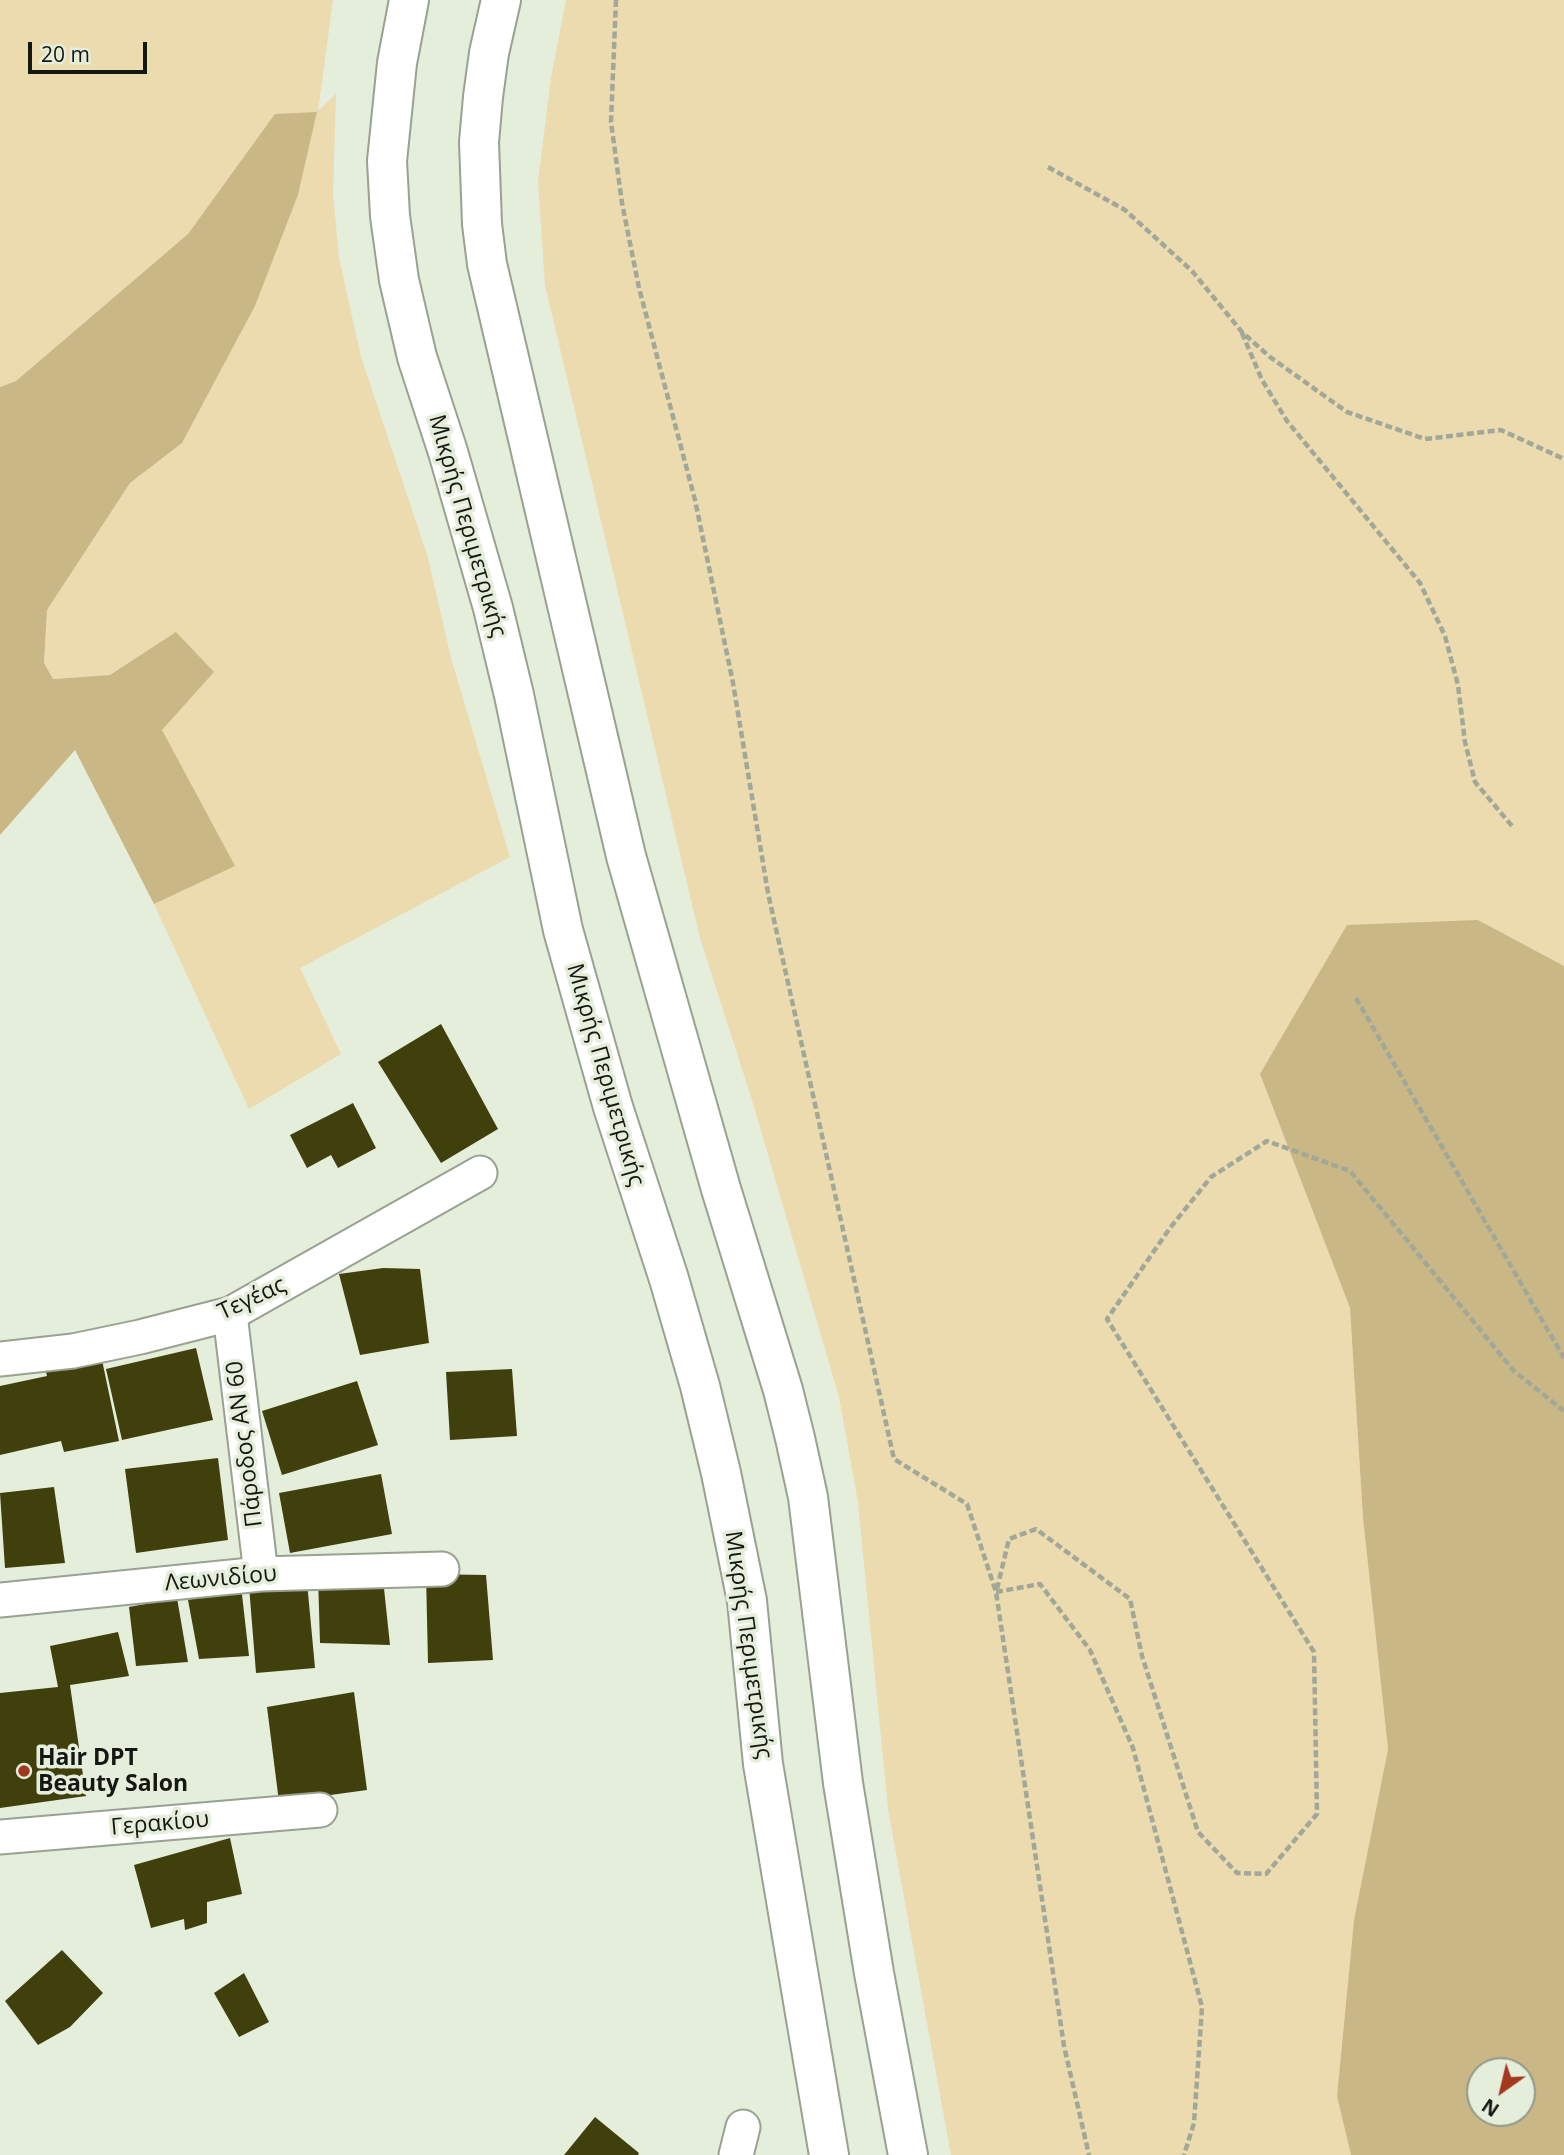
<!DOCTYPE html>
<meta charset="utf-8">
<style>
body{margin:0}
#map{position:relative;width:1564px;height:2155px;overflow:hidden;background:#e5eddb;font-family:"Open Sans",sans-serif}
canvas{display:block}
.north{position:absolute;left:1466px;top:2057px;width:70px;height:70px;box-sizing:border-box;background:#e5eddb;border:2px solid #92988b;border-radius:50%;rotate:214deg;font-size:19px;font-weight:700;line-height:28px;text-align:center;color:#151812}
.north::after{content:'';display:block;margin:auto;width:24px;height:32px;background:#a1381f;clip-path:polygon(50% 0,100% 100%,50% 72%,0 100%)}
.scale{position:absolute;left:28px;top:42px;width:119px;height:32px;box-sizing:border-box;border:4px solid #151812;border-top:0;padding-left:9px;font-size:21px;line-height:24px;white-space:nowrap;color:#151812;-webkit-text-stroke:5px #e5eddb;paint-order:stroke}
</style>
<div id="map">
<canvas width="1564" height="2155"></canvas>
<div class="north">N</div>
<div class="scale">20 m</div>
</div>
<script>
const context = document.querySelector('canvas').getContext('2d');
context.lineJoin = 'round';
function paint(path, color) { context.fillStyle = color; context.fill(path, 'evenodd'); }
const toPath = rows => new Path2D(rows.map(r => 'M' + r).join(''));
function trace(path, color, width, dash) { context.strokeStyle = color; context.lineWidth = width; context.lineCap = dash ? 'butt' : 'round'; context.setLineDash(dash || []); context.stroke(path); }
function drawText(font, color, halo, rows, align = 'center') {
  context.font = font + ' "Open Sans",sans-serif'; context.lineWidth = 7; context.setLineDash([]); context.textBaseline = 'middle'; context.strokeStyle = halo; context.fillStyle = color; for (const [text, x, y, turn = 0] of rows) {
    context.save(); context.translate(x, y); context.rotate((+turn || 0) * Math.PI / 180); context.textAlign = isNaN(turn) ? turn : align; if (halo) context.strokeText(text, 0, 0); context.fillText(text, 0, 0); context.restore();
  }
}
paint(toPath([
 [0,0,333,0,318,111,336,94,333,194,339,258,361,357,428,558,451,658,510,857,300,968,341,1054,249,1109,154,904,234,866,161,730,176,633,110,675,53,679,44,663,47,610,130,483,182,443,255,306,298,195,317,112,228,180,188,234,16,381,0,387],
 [566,0,1564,0,1564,966,1478,920,1260,1074,1350,1308,1363,1518,1388,1749,1354,1920,1337,2095,1351,2155,951,2155,888,1809,858,1502,839,1397,752,1100,700,938,545,285,538,182,551,78]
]), '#ebdbae');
paint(toPath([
 [317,112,298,195,255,306,182,443,130,483,47,610,44,663,53,679,110,675,176,632,214,672,162,730,235,866,154,904,75,750,0,835,0,387,16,381,188,234,275,114],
 [1478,920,1564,966,1564,2155,1351,2155,1337,2096,1354,1920,1388,1749,1363,1518,1350,1308,1260,1074,1347,925],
 [1522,2071,1522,2113,1480,2113,1480,2071]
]), '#c9b785');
paint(toPath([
 [441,1024,498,1129,441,1163,378,1062],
 [353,1103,376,1148,338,1168,331,1155,307,1168,290,1135],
 [383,1268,420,1269,429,1343,360,1355,339,1274],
 [196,1348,213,1420,122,1440,106,1369],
 [102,1360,119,1441,64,1452,61,1441,0,1455,0,1386,47,1376,46,1372],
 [512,1369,517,1436,450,1440,446,1372],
 [357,1381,378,1445,282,1475,262,1411],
 [218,1458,228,1540,136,1553,125,1469],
 [381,1474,392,1534,290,1553,279,1493],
 [54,1487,65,1563,5,1568,0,1493],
 [426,1574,486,1575,493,1660,428,1663],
 [318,1576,383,1579,390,1645,320,1643],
 [307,1582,315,1668,256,1673,249,1586],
 [241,1586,249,1656,199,1659,188,1600],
 [177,1598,188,1662,136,1666,129,1607],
 [118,1632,129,1676,70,1685,86,1796,0,1808,0,1693,58,1687,50,1646],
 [354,1692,367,1790,279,1802,267,1707],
 [230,1838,242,1894,207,1902,207,1923,185,1930,184,1919,151,1928,134,1865],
 [62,1950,103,1993,70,2027,38,2045,5,2001],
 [244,1973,269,2022,239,2037,214,1993],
 [595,2117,639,2153,638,2155,564,2155]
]), '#40400c');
const minor = toPath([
 [230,1314,261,1574],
 [0,1359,73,1351,140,1337,230,1314,480,1173],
 [0,1600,261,1574,442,1569],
 [0,1837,320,1810],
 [736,2155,743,2127]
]);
const primary = toPath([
 [409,0,397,63,387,161,390,216,399,280,417,357,448,452,493,608,514,695,563,930,613,1107,669,1279,700,1386,721,1473,747,1601,763,1764,829,2155],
 [501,0,489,53,483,97,479,142,482,224,487,264,626,856,721,1189,783,1390,795,1438,808,1497,843,1783,874,1973,908,2155]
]);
trace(minor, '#99a191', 37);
trace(primary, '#99a191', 42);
trace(toPath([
 [616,0,611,122,622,203,639,288,695,500,733,683,768,893,894,1459,967,1504,996,1592,1064,2046,1089,2155],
 [1048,167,1125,210,1192,271,1242,332,1270,357,1347,412,1425,439,1501,430,1564,459],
 [1242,333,1262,380,1287,421,1420,583,1445,636,1458,685,1465,742,1475,782,1512,826],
 [1356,998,1564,1358],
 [997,1589,1009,1539,1036,1529,1130,1599,1142,1656,1198,1832,1237,1873,1266,1874,1317,1814,1314,1652,1107,1319,1170,1228,1211,1177,1267,1141,1350,1171,1514,1371,1564,1411],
 [996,1592,1040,1584,1090,1650,1133,1748,1202,2007,1194,2123,1184,2155]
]), '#a1a799', 4.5, [7, 3.5]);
trace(minor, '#fff', 33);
trace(primary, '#fff', 38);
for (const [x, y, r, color] of [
 [24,1771,7,"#a1381f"]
]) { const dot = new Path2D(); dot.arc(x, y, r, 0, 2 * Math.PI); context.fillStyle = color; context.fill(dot); trace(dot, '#e5eddb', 2.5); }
drawText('23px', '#151812', '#e5eddb', [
 ["Μικρής Περιμετρικής",467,526,74],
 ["Μικρής Περιμετρικής",605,1075,74],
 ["Τεγέας",252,1299,-25],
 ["Πάροδος ΑΝ 60",245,1444,-97],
 ["Λεωνιδίου",221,1579,-5],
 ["Μικρής Περιμετρικής",748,1645,82],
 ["Γερακίου",160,1824,-5]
]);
drawText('bold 23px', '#151812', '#e5eddb', [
 ["Hair DPT",38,1758],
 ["Beauty Salon",38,1784]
], 'left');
</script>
